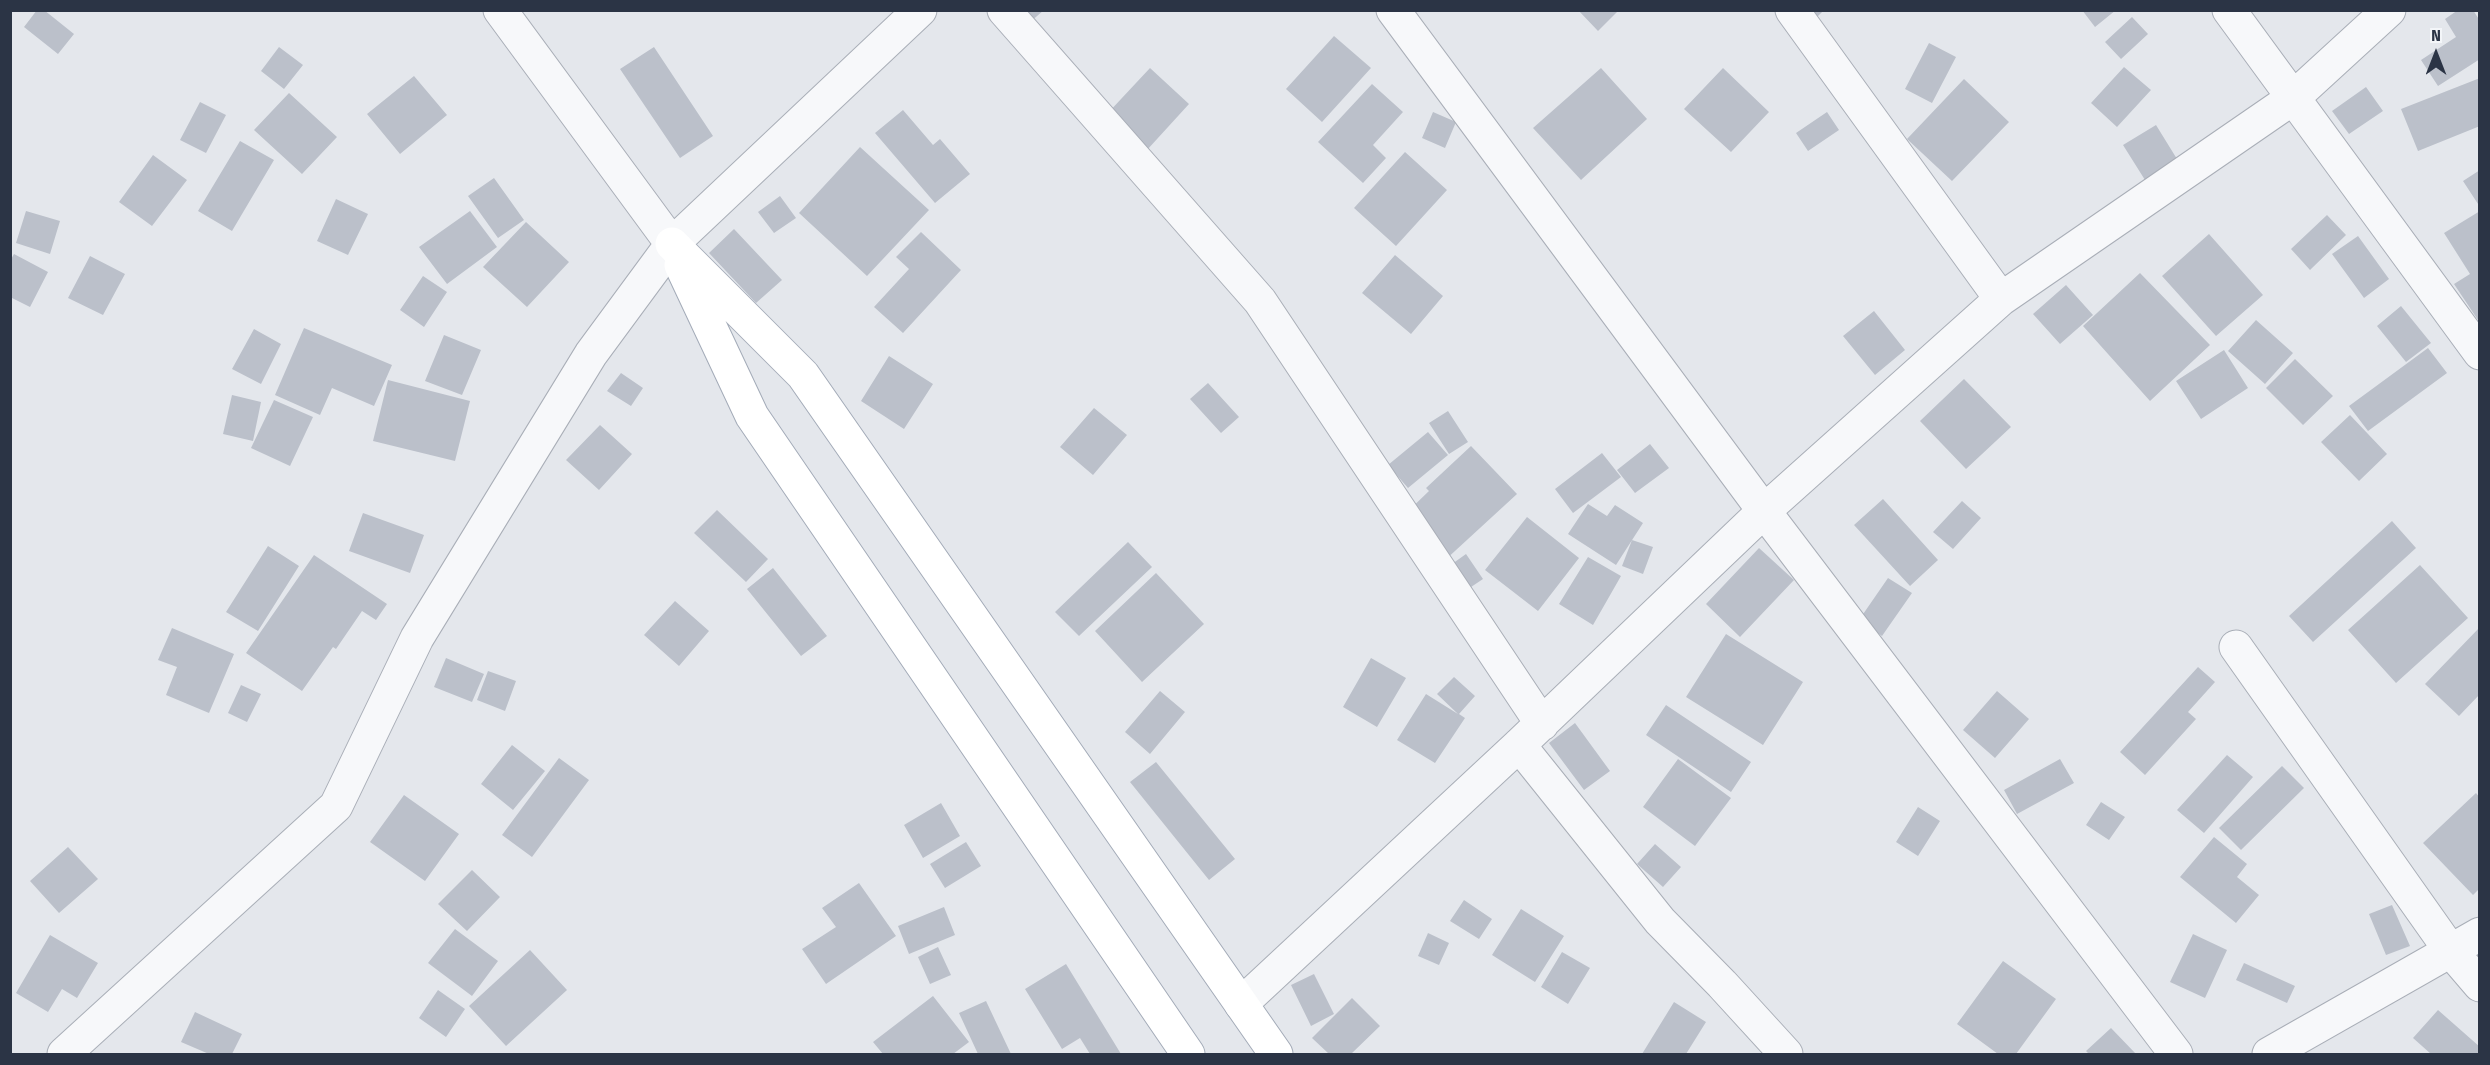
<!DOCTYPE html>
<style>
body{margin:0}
#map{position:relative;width:2490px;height:1065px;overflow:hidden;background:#e4e7ec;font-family:"Fira Sans Condensed",sans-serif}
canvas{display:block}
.frame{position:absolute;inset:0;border:12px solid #2b3445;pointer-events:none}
.north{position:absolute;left:2406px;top:24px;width:60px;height:60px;-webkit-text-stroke:4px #f4f6f9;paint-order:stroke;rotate:0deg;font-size:16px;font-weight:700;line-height:24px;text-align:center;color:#2b3445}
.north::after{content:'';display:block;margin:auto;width:21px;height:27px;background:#2b3445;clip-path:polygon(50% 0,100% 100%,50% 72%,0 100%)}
</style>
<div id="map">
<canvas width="2490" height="1065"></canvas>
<div class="frame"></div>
<div class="north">N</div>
</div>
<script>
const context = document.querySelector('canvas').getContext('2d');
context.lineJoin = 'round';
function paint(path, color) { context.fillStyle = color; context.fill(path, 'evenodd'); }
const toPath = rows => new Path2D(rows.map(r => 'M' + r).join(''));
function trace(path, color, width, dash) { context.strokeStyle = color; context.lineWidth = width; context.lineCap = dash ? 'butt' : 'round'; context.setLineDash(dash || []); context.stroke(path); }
paint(toPath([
 [37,10,44,10,74,34,58,54,24,27],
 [1018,10,1044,10,1029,23],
 [1578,10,1619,10,1598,31],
 [1800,10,1824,10,1811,23],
 [2082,10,2116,10,2095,27],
 [2458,10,2473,10,2480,21,2480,59,2438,86,2421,60,2456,37,2445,19],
 [2132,17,2148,34,2121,59,2105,42],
 [1334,36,1371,68,1322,122,1286,89],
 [1929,43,1956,57,1932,103,1905,89],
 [279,47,303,65,284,89,261,71],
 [654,47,713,136,680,158,620,69],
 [2124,67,2151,90,2117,127,2091,103],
 [1150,68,1189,104,1147,150,1107,114],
 [1601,68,1647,119,1581,180,1533,128],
 [1723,68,1769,112,1731,152,1684,109],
 [414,76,447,115,400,154,367,114],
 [2480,78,2480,126,2418,151,2401,109],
 [1964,79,2009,122,1952,181,1907,139],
 [1372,84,1403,112,1373,145,1386,158,1363,183,1318,142],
 [2366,87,2383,111,2349,134,2332,111],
 [289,93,337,137,302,174,254,130],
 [200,102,226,115,206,153,180,140],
 [903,110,933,145,940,139,970,174,935,203,875,133],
 [1433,112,1456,122,1445,148,1422,138],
 [1827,112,1839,130,1808,151,1796,133],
 [2156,125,2177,159,2145,180,2123,145],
 [240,141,274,160,232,231,198,211],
 [860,147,929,210,867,276,799,213],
 [1405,152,1447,190,1396,246,1354,208],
 [153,155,187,180,152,226,119,202],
 [2480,170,2480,207,2463,181],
 [494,178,524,220,498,238,468,196],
 [780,196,796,218,774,233,758,212],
 [336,199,368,214,348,255,317,241],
 [26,211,60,221,50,254,16,243],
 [470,211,497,247,447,284,419,247],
 [2480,211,2480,323,2454,284,2470,274,2444,233],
 [2327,215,2346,235,2310,270,2291,249],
 [526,222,569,262,527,307,483,267],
 [734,229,782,280,756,303,709,253],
 [921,232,961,270,903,333,874,307,909,269,896,257],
 [2209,234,2263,295,2216,336,2162,276],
 [2358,236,2389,279,2364,298,2332,254],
 [14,254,48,272,30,307,10,297,10,261],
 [1395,255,1443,296,1411,334,1362,293],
 [90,256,125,274,103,315,68,298],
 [2140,273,2210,345,2150,401,2083,326],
 [423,276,447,292,424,327,400,310],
 [2066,285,2093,315,2060,344,2033,314],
 [2401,306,2431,343,2406,362,2377,326],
 [1874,311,1905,350,1875,375,1843,336],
 [2256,320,2293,353,2265,384,2228,351],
 [304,328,392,365,374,406,332,388,320,415,275,395],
 [254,329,281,344,261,384,232,369],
 [444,335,481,350,462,395,425,381],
 [2428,348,2447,373,2368,431,2349,406],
 [2224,350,2248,388,2201,419,2176,381],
 [889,356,933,384,904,429,861,401],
 [2295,359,2333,396,2303,425,2266,388],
 [621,373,643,388,631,406,607,391],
 [1964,379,2011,427,1966,469,1920,421],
 [388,380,470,401,455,461,373,441],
 [1208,383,1239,417,1221,433,1190,399],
 [232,395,261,402,253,441,223,434],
 [274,400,313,417,290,466,251,448],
 [1094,408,1127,435,1093,475,1060,447],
 [1448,411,1468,442,1449,454,1429,423],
 [2350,415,2387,454,2359,481,2321,442],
 [600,425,632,454,599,490,566,460],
 [1428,432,1448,455,1408,488,1388,465],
 [1650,444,1669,468,1635,493,1617,470],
 [1471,446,1517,494,1443,562,1401,518,1429,491,1426,488],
 [1602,453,1621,477,1573,513,1555,489],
 [1883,499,1938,560,1910,586,1854,525],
 [1962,501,1981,518,1953,549,1933,532],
 [1588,504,1607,516,1615,505,1643,523,1616,565,1568,534],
 [717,510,768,559,746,582,694,533],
 [363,513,424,535,410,573,349,551],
 [1527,517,1579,558,1538,611,1485,570],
 [2392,521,2416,548,2313,642,2289,616],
 [1632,540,1653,547,1643,574,1622,566],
 [1128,542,1152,567,1079,636,1055,612],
 [268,546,299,566,258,631,226,612],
 [1759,548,1794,580,1740,637,1706,604],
 [1466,554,1483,579,1462,593,1445,569],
 [314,555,387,604,376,620,362,611,336,649,333,647,302,691,246,653],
 [1588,557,1621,576,1593,625,1559,604],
 [2420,565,2468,618,2396,683,2348,630],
 [773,568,827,636,801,656,747,589],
 [1156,573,1204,624,1142,682,1095,631],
 [1888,578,1912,593,1882,636,1859,620],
 [675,601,709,631,679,666,644,635],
 [2480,627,2480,694,2459,716,2425,684],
 [172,628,234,654,209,713,166,695,177,667,158,660],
 [1726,634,1803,682,1763,745,1686,697],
 [446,658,484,674,472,702,434,687],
 [1371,658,1406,678,1377,727,1343,707],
 [2198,667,2215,682,2188,712,2196,719,2145,775,2120,752],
 [488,671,516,681,505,711,477,700],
 [1454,677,1475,696,1459,714,1465,718,1435,763,1397,740,1426,694,1458,714,1437,694],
 [241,685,261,694,247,722,228,713],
 [1160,691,1185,712,1150,754,1125,732],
 [1997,691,2029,719,1995,758,1963,730],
 [1666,705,1751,762,1731,792,1646,735],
 [1575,723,1610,771,1584,790,1549,743],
 [512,745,545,771,513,810,481,784],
 [2227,755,2253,777,2204,833,2177,810],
 [559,758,589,780,532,857,502,835],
 [1678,759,1731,798,1695,846,1643,807],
 [2060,759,2074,783,2017,814,2004,790],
 [1156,762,1235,859,1209,880,1130,782],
 [2282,766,2304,788,2241,850,2219,828],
 [2476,793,2480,798,2480,888,2473,895,2423,843],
 [404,795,459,834,425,881,370,842],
 [2101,802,2125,817,2109,840,2086,825],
 [941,803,960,836,923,858,904,825],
 [1918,807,1940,821,1918,856,1896,842],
 [2214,837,2247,864,2237,877,2259,895,2236,923,2180,877],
 [966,842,981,866,945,888,930,864],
 [1655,844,1681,867,1663,887,1637,864],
 [68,847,98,879,59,913,30,881],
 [472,870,500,897,467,931,438,904],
 [859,883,896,936,826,984,802,949,836,927,822,908],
 [1464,900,1492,919,1479,939,1450,921],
 [2392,905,2410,946,2386,955,2369,914],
 [944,907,955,935,909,954,898,926],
 [1521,909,1564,936,1535,982,1492,955],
 [455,929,498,961,472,996,428,963],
 [1428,933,1449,943,1439,965,1418,956],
 [2193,934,2227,950,2205,998,2170,982],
 [50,935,98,963,77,998,62,989,48,1012,16,993],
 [938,947,951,975,930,984,918,957],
 [530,950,567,990,506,1046,469,1006],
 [1562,952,1590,968,1568,1004,1541,987],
 [2003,961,2056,999,2016,1054,1998,1054,1957,1024],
 [2244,963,2295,986,2287,1003,2236,980],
 [1066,964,1121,1054,1090,1054,1080,1038,1062,1049,1025,989],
 [1314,974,1334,1014,1311,1026,1291,985],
 [438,990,465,1009,446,1037,419,1018],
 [933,996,969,1042,953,1054,883,1054,873,1042],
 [1352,998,1380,1026,1351,1054,1329,1054,1312,1038],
 [986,1001,1011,1054,978,1054,959,1013],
 [1674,1002,1706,1022,1686,1054,1642,1054],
 [2438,1010,2480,1047,2480,1054,2431,1054,2413,1038],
 [195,1012,242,1034,232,1054,209,1054,181,1042],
 [2111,1028,2136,1054,2089,1054,2086,1051]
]), '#bbc0ca');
const minor = toPath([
 [500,10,672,244],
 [1004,10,1260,301,1542,724],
 [1393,10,1764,511,2176,1054],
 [1792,10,2001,299],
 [2229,10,2480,353],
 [2236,647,2450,950,2480,985],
 [1519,745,1660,921,1722,984,1786,1054],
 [1241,1004,1519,745,1764,511,2001,299,2293,98,2389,10],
 [64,1054,336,806,417,638,591,354,672,244,920,10],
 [2269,1054,2480,934]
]);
const major = toPath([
 [672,244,803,375,1276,1054],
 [681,265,752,416,1188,1054]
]);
trace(minor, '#a9aeb7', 35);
trace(major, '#a3abb8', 35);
trace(minor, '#f7f8fa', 33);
trace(major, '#fff', 33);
</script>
